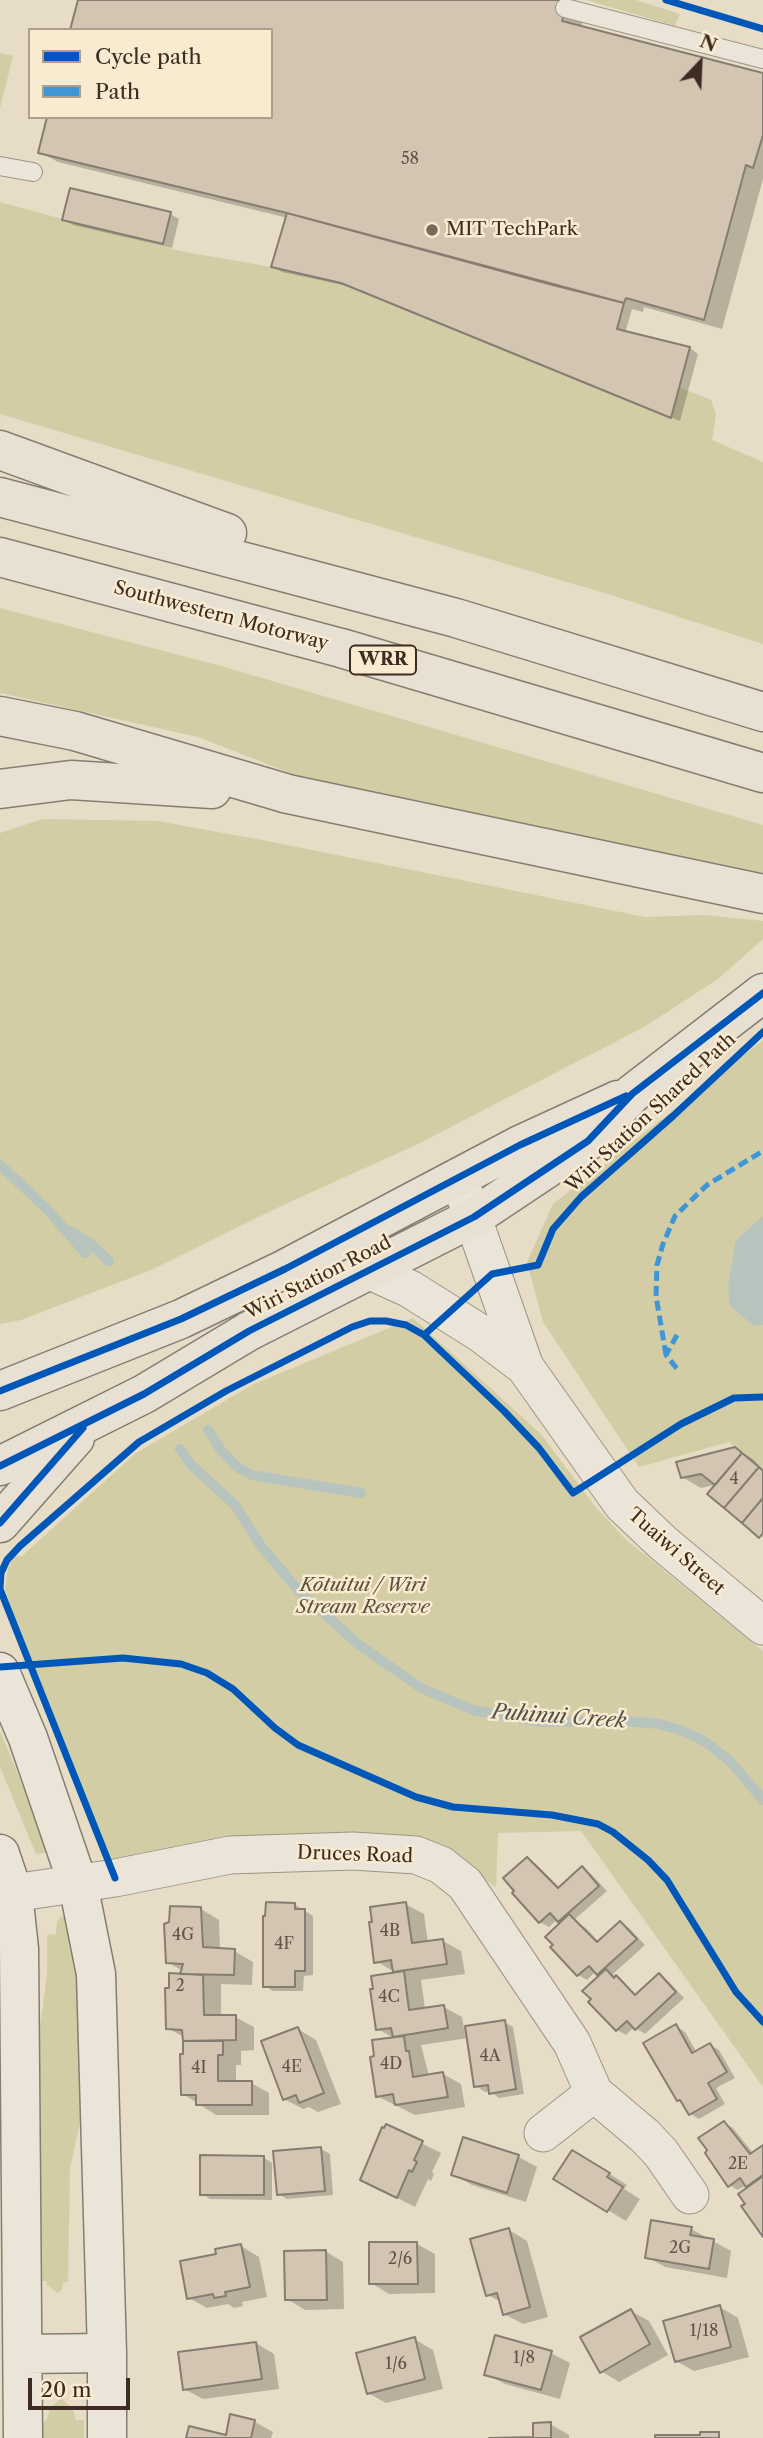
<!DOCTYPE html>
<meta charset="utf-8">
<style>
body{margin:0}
#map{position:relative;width:763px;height:2438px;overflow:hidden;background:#e7dcc5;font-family:"Libre Caslon Text",serif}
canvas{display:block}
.legend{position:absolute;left:28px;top:28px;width:245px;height:91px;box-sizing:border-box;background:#f9ebd0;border:2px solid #ae9e8b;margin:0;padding:9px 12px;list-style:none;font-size:21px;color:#3d2b24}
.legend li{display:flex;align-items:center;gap:14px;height:35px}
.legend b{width:35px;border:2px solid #ae9e8b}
.north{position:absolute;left:665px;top:28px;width:70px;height:70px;-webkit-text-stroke:5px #f9ebd0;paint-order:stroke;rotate:23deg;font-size:19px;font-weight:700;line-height:28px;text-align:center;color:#3d2b24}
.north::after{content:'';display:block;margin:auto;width:24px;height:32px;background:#3d2b24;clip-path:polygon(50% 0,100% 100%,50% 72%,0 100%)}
.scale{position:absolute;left:28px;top:2378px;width:102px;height:32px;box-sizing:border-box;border:4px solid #3d2b24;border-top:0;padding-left:9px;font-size:21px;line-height:24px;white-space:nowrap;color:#3d2b24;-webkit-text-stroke:5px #f9ebd0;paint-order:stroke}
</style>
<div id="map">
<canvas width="763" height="2438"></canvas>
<ul class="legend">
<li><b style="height:9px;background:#0057b8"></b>Cycle path</li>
<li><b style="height:9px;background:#3f96d6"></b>Path</li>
</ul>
<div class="north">N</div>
<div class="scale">20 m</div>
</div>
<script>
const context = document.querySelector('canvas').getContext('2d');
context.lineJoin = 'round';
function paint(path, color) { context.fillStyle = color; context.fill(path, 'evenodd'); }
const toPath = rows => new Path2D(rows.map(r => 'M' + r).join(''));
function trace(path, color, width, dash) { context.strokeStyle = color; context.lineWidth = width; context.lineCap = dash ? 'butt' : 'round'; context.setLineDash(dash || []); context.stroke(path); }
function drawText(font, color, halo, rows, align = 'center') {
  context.font = font + ' "Libre Caslon Text",serif'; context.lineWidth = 5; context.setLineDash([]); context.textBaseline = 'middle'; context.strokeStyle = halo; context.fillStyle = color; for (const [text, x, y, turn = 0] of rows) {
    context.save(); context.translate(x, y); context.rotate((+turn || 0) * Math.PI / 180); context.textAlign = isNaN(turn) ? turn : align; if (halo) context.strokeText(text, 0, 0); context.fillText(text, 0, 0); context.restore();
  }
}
paint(toPath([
 [586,0,636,0,680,14,675,26],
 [0,53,13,56,0,108],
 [0,202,180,251,271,267,341,283,671,418,679,387,711,400,716,414,712,440,763,462,763,644,611,595,0,414],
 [0,608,221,666,763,825,763,879,298,776,198,737,0,693],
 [43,819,157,821,262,840,645,917,704,915,763,921,763,939,718,979,644,1027,418,1144,281,1206,151,1270,21,1320,0,1324,0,833],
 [763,1040,763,1216,736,1240,754,1326,763,1325,763,1471,729,1442,639,1467,543,1322,527,1262,553,1204],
 [413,1318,541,1434,594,1505,624,1538,763,1651,763,2087,581,1831,498,1833,496,1887,464,1866,111,1862,10,1605,5,1588,8,1568,14,1556,22,1556,136,1453,254,1384],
 [0,1731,50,1852,36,1854,0,1767],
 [61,1916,67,1919,67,1932,76,1931,85,2082,80,2122,70,2168,68,2282,63,2282,62,2289,58,2293,47,2285,46,2281,41,2281,40,2271,37,2051,47,1974,47,1935,56,1934,57,1922],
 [61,2398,73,2409,76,2420,84,2420,84,2438,42,2438,42,2421,46,2421,51,2407]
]), '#d2cda5');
paint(toPath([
 [763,1216,763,1325,754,1326,730,1306,728,1286,736,1240]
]), '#b7c4bd');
paint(toPath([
 [80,0,574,0,587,7,581,28,763,75,763,179,722,329,644,307,643,312,632,309,625,333,690,348,698,354,680,421,352,287,282,272,273,267,288,218,58,162,40,152,271,117,271,30],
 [170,214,179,219,172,248,73,225,64,219],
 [734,1448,753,1459,763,1470,763,1538,718,1484,701,1488,682,1477],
 [527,1859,536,1864,560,1888,582,1868,591,1874,607,1891,574,1920,587,1929,599,1942,620,1923,629,1928,645,1945,613,1974,637,1996,659,1976,668,1981,684,1998,645,2034,634,2027,626,2035,617,2030,600,1976,596,1971,587,1980,578,1975,562,1923,558,1919,549,1927,540,1922],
 [294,1904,313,1916,313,1975,304,1976,303,1991,273,1991,265,1986],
 [405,1904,424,1914,428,1943,443,1941,461,1951,465,1974,421,1980,425,2009,444,2007,462,2017,464,2028,504,2022,513,2027,524,2094,499,2098,490,2091,485,2092,476,2086,468,2038,421,2045,429,2076,443,2074,461,2084,465,2107,415,2115,377,2096,395,2039,378,2029,398,1974,376,1961],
 [201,1909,219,1920,220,1950,234,1951,253,1962,252,1985,221,1984,221,2017,235,2017,254,2027,254,2050,241,2051,241,2065,236,2065,236,2083,251,2083,269,2093,269,2115,216,2115,183,2094,184,2037,167,2028,183,1971,167,1962],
 [676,2026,685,2032,697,2053,710,2045,719,2050,735,2078,716,2088,725,2104,699,2119,690,2114,684,2104,678,2100],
 [298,2029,316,2040,341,2104,318,2112,309,2107,303,2109,284,2099],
 [724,2123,733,2128,753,2153,763,2147,763,2234,747,2205,749,2188,746,2185,738,2190,729,2185],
 [387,2126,441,2153,432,2172,434,2174,431,2181,428,2179,415,2207,362,2180],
 [464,2140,519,2157,537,2167,526,2202,472,2185,453,2174],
 [321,2149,330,2154,333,2195,287,2199,278,2194],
 [264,2158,272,2163,272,2200,210,2199,202,2194],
 [591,2162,627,2185,624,2189,640,2199,626,2221,556,2179],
 [691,2229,731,2251,727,2278,665,2267,647,2257],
 [509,2230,527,2241,548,2317,523,2324,504,2314,501,2302,488,2295],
 [417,2244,435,2254,435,2293,389,2294,371,2283],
 [241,2246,259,2257,267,2297,242,2302,243,2306,234,2308,228,2304,207,2308,189,2298,218,2255],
 [325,2251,343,2262,344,2309,305,2310,287,2299],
 [720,2307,738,2318,749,2357,694,2371,676,2361],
 [631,2311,649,2321,668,2355,619,2382,601,2371],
 [414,2339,433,2350,443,2389,386,2403,368,2393],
 [256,2343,274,2354,279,2389,203,2399,184,2389],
 [551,2353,570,2363,560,2399,505,2384,486,2374],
 [255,2422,273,2432,271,2438,188,2438,227,2437],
 [550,2424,569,2435,569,2438,535,2438]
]), '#0003');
trace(toPath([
 [0,1165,47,1209,85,1253],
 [70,1231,89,1242,109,1261],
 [208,1430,221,1450,237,1467,251,1475,361,1493],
 [180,1449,191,1465,235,1505,261,1546,299,1591,358,1644,421,1688,473,1710,517,1718,544,1722,626,1721,659,1724,681,1730,704,1741,731,1762,763,1800]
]), '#b7c4bd', 10);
const building = toPath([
 [78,0,568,0,562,21,763,73,763,135,753,168,746,165,704,320,626,298,624,303,549,284,287,213,38,153,47,117,271,117,271,30,70,30,78,0],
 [70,188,171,212,163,244,62,220,70,188],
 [287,213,624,303,617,329,690,347,671,418,341,283,271,267,287,213],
 [735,1447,742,1453,715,1485,701,1474,681,1478,676,1462,735,1447],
 [742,1453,759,1467,724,1508,707,1494,742,1453],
 [759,1467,763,1471,763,1498,742,1523,724,1508,759,1467],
 [763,1498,763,1533,759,1538,742,1523,763,1498],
 [527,1857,558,1888,582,1866,599,1886,558,1922,550,1913,539,1923,512,1893,514,1891,503,1878,527,1857],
 [266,1902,295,1903,295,1909,305,1909,305,1971,295,1971,295,1987,263,1987,263,1916,265,1916,266,1902],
 [406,1902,412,1943,443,1939,447,1964,393,1972,391,1960,374,1963,369,1922,372,1922,370,1907,406,1902],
 [170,1906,201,1907,203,1947,235,1949,234,1975,180,1974,183,1964,166,1963,164,1924,169,1922,170,1906],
 [569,1914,597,1942,620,1921,637,1939,597,1975,589,1966,577,1976,550,1947,553,1945,545,1937,569,1914],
 [606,1969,614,1978,616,1975,635,1995,659,1973,676,1992,635,2030,627,2021,616,2031,588,2002,591,1999,582,1991,606,1969],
 [404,1971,409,2010,444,2005,448,2028,393,2037,391,2028,376,2030,370,1989,373,1989,371,1976,404,1971],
 [169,1973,203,1975,204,2015,236,2015,236,2040,183,2041,182,2030,166,2029,165,1988,169,1988,169,1973],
 [505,2020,516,2089,489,2094,488,2085,474,2087,465,2026,505,2020],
 [676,2024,692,2053,710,2043,727,2072,708,2083,717,2099,689,2115,680,2100,677,2101,643,2043,676,2024],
 [298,2027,324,2093,299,2103,296,2095,283,2100,261,2041,298,2027],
 [404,2036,406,2051,409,2051,413,2077,443,2072,448,2097,395,2105,393,2094,376,2097,370,2057,374,2056,372,2040,404,2036],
 [183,2041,223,2041,223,2055,218,2055,218,2081,252,2081,252,2105,196,2105,196,2095,181,2095,180,2054,183,2054,183,2041],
 [724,2121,750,2154,763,2145,763,2175,746,2187,740,2178,728,2187,705,2153,707,2150,698,2138,724,2121],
 [386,2124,423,2141,414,2160,417,2162,412,2172,409,2170,397,2198,360,2180,382,2127,384,2128,386,2124],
 [463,2137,519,2155,507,2193,451,2175,463,2137],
 [321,2147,325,2191,277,2195,273,2151,321,2147],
 [572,2150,610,2173,607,2177,623,2187,607,2212,553,2179,572,2150],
 [200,2155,264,2156,264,2195,200,2195,200,2155],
 [763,2176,763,2237,741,2206,745,2204,738,2194,763,2176],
 [651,2220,692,2227,690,2235,714,2239,709,2269,645,2258,651,2220],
 [509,2228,530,2307,503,2315,497,2293,486,2296,470,2239,509,2228],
 [369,2242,417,2242,418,2284,369,2284,369,2242],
 [241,2244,250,2287,225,2292,226,2296,214,2298,213,2294,187,2299,180,2261,216,2254,215,2249,241,2244],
 [326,2250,327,2300,285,2300,284,2251,326,2250],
 [720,2305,731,2347,675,2362,663,2321,720,2305],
 [631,2309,650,2344,600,2373,580,2337,631,2309],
 [495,2335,552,2351,541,2390,484,2375,495,2335],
 [415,2337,425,2379,367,2394,356,2353,415,2337],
 [256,2342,262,2379,183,2390,178,2352,256,2342],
 [230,2414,255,2420,251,2438,186,2438,189,2426,226,2435,230,2414],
 [551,2422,551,2438,489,2438,533,2437,533,2423,551,2422],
 [700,2432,719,2432,719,2438,655,2438,655,2435,700,2435,700,2432]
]);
paint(building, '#d4c5b2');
trace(building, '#857d71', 2);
const lane = toPath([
 [565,8,763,59],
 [0,166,33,172]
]);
const street = toPath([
 [463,1190,525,1367,622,1504,663,1543,763,1626],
 [368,1270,410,1289,480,1333,525,1367],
 [13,1893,115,1878,230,1855,353,1851,416,1855,441,1865,465,1884,572,2043,594,2093,645,2136,661,2153,690,2195],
 [543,2133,594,2093]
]);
const secondary = toPath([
 [0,1672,28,1738,78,1884,96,1974,107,2353,107,2438],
 [0,1854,13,1893,19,1949,23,2438],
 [23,2354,107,2353]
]);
const primary = toPath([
 [0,1391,181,1319,285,1269,520,1145,618,1100],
 [0,1466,144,1394,249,1331,474,1217,588,1141,632,1094,763,993],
 [0,1523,75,1438]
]);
const highway = toPath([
 [0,450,227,533],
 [0,497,456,618,763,712],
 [0,557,341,648,763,773],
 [0,716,75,731,288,794,763,894],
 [0,789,71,780,212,789]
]);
trace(lane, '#9d9486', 20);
trace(street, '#9d9486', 39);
trace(secondary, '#857d71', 41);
trace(primary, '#857d71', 41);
trace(highway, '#857d71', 41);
trace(lane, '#ebe5d9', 18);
trace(street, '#ebe5d9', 37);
trace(secondary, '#ebe5d9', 38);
trace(primary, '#e8e1d3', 38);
trace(highway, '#e8e1d3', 38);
trace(toPath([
 [677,1335,666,1355,678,1370],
 [666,1355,656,1296,657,1265,663,1244,675,1216,707,1185,763,1151]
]), '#3f96d6', 5, [10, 5]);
trace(toPath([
 [666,0,763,29],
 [424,1335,504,1411,539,1448,573,1493,681,1424,734,1398,763,1397],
 [0,1391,181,1319,285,1269,520,1145,626,1096],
 [0,1466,144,1394,249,1331,474,1217,588,1141,632,1094,763,993],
 [0,1523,83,1428],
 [0,1588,1,1573,7,1560,20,1546,139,1442,226,1391,352,1327,370,1321,386,1321,406,1325,424,1335,492,1274,538,1265,553,1229,581,1197,673,1116,763,1032],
 [0,1589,115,1878],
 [0,1667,123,1658,181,1664,207,1673,233,1689,275,1728,298,1745,416,1797,453,1807,552,1815,598,1824,613,1832,648,1860,667,1880,736,1992,763,2022]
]), '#0057b8', 7);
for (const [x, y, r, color] of [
 [432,230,7,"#78695c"]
]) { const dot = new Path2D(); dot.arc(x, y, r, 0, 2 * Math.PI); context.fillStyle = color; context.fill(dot); trace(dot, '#f9ebd0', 2.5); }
drawText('16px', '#635248', null, [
 ["58",410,159],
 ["4",734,1479],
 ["4B",390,1931],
 ["4G",183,1935],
 ["4F",284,1944],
 ["2",180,1986],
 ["4C",389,1997],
 ["4A",490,2056],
 ["4D",391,2064],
 ["4E",292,2067],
 ["4I",199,2068],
 ["2E",738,2164],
 ["2G",680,2248],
 ["2/6",400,2259],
 ["1/18",704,2331],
 ["1/8",524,2358],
 ["1/6",396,2364]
]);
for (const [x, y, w] of [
 [383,660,66]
]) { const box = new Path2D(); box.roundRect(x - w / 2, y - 14.5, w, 29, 5); context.fillStyle = '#f9ebd0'; context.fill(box); trace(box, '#3d2b24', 2); }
drawText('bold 18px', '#3d2b24', null, [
 ["WRR",383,660]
]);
drawText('19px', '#3d2b24', '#f9ebd0', [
 ["MIT TechPark",446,230]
], 'left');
drawText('19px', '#3d2b24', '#f9ebd0', [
 ["Southwestern Motorway",221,616,15],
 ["Wiri Station Shared Path",651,1113,-43],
 ["Wiri Station Road",318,1278,-27],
 ["Tuaiwi Street",676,1552,41],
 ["Druces Road",355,1855,2]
]);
drawText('italic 19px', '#5e503e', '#f9ebd0', [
 ["Kōtuitui / Wiri",363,1586],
 ["Stream Reserve",363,1608]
]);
drawText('italic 21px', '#564f4a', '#f9ebd0', [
 ["Puhinui Creek",559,1717,4]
]);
</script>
